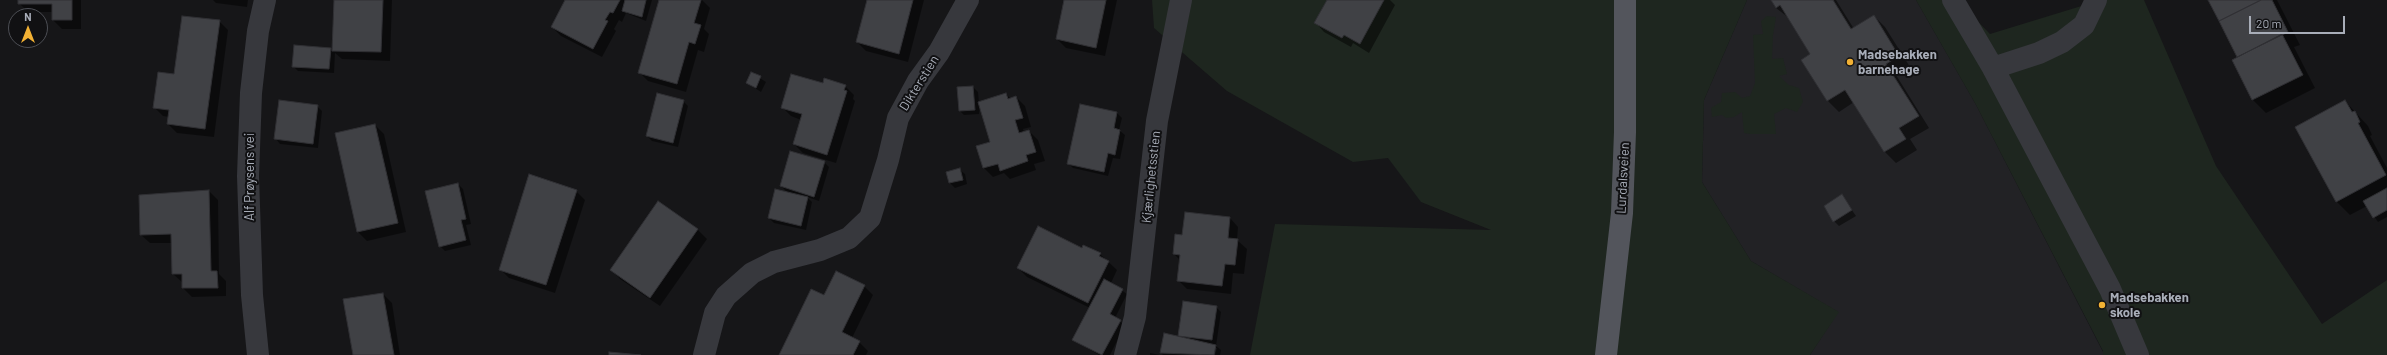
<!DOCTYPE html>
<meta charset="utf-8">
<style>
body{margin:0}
#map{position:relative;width:2387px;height:355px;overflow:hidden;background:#161618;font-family:Barlow,sans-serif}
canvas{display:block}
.north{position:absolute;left:8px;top:8px;width:40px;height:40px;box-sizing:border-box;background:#111113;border:1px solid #4d4f55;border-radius:50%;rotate:0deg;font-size:11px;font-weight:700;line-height:16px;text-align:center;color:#a8adb8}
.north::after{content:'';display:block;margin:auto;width:14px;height:18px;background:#f2b134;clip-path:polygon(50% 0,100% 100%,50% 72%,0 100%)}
.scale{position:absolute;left:2249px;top:16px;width:96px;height:18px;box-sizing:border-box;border:2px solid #a8adb8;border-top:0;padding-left:5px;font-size:12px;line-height:14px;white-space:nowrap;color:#a8adb8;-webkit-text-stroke:3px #111113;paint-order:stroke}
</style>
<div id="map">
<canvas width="2387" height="355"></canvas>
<div class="north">N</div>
<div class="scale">20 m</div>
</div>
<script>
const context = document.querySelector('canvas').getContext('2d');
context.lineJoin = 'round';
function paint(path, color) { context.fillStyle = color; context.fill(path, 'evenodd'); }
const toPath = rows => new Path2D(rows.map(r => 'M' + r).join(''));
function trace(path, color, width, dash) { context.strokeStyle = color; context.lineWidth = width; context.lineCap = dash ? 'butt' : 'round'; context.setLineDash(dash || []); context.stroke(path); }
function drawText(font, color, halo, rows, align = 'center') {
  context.font = font + ' Barlow,sans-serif'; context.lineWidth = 4; context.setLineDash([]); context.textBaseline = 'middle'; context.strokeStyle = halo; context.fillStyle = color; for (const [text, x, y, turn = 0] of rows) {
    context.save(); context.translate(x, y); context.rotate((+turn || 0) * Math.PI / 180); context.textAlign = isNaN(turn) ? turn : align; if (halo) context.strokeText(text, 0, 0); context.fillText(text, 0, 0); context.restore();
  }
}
paint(toPath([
 [1747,0,1916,0,1975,103,2103,352,2103,355,1810,355,1838,312,1751,261,1702,182,1704,100]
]), '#222225');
paint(toPath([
 [1152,0,1747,0,1704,100,1702,182,1751,261,1839,312,1810,355,1250,355,1275,224,1491,230,1421,202,1388,158,1353,162,1227,91,1154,28],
 [1916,0,1957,0,1990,34,2101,0,2144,0,2216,166,2322,324,2387,280,2387,355,2103,355,2103,351,1975,103],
 [1767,16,1776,17,1773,35,1772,59,1783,58,1787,74,1779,76,1789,85,1799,88,1803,102,1797,112,1786,108,1774,114,1776,134,1750,134,1744,133,1742,112,1734,117,1726,118,1722,115,1712,117,1711,108,1721,102,1722,93,1735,92,1742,98,1750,96,1755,83,1753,35,1763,34,1761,21]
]), '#1e261f');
paint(toPath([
 [19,0,81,0,81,29,62,29,53,20,53,12,28,12,19,3],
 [213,0,248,0,247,7,216,3],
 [335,0,392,0,390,61,342,59,335,53,334,73,298,71,293,66,330,49,333,52],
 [570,0,652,0,646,21,626,13,622,22,619,20,614,29,616,31,602,57,561,36,552,27],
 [660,0,702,0,710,8,704,29,709,34,704,52,698,50,686,92,648,81,639,72],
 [868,0,924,0,908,62,866,51,857,42],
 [1065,0,1117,0,1105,56,1066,48,1057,39],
 [1328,0,1390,0,1395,5,1369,53,1353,43,1351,47,1324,32,1316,23],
 [1772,0,1836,0,1854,29,1874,16,1885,27,1910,67,1896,75,1929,128,1910,139,1917,150,1896,163,1885,152,1854,102,1839,112,1828,101,1803,61,1812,55,1789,18,1776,8],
 [2209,0,2277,0,2300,45,2294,47,2315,88,2266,113,2253,100,2233,60,2239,58],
 [219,21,228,30,214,137,177,133,168,124,169,117,163,116,154,107,175,75],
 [752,73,766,82,761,92,747,83],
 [845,86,854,95,853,99,855,101,836,163,803,153,794,144,801,120,791,116,782,107],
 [973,87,978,92,979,103,1006,94,1011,99,1016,97,1025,106,1031,127,1023,129,1024,132,1029,131,1038,140,1045,161,1034,164,1036,170,1010,179,1004,173,993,177,984,168,977,147,992,142,980,105,979,114,964,115,959,110],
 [683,101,688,106,678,147,652,141,647,136],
 [2345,101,2368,126,2372,135,2370,136,2387,168,2387,217,2378,222,2367,206,2350,215,2337,202,2297,128],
 [317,106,322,111,318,148,280,144,276,139],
 [1117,113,1122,118,1119,130,1125,135,1120,159,1113,158,1108,176,1073,168,1068,163],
 [375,125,384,134,406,232,367,241,358,232],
 [824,162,829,167,819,201,807,197,812,202,806,230,774,223,769,218,788,193,781,186],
 [960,170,965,174,967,184,955,188,950,183,948,173],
 [458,184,463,189,471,224,466,225,471,245,445,251,440,246],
 [209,191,218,200,219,274,226,281,226,296,192,297,183,288,183,283,173,274,172,243,150,243,141,235],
 [576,191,585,200,555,293,509,278,500,269],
 [1842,196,1856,216,1839,226,1834,221],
 [658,202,698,230,707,239,660,306,620,279,612,270],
 [1230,218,1238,227,1237,240,1247,249,1244,274,1233,273,1231,294,1187,289,1178,280,1181,261,1174,254,1183,236],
 [1083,249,1100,254,1117,270,1111,283,1127,294,1115,318,1125,325,1110,355,1099,355,1074,340,1090,308,1027,277,1018,268],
 [864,286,873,295,852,338,859,342,868,351,866,355,780,355],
 [383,294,392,303,400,355,354,355],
 [1184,302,1216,307,1221,312,1216,346,1221,350,1220,355,1215,355,1217,348,1214,348,1213,355,1163,355,1161,353,1179,337],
 [1150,353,1160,355,1150,355]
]), '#0007');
const building = toPath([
 [18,0,72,0,72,20,52,20,52,4,18,4,18,0],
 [334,0,383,0,381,52,332,51,334,0],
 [565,0,620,0,613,13,610,12,605,20,608,21,593,49,551,27,565,0],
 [625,0,646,0,642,17,622,11,625,0],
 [659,0,701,0,694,23,701,25,695,44,689,42,677,84,638,73,659,0],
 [867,0,913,0,899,54,856,42,867,0],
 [1064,0,1106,0,1096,48,1056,39,1064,0],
 [1327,0,1384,0,1360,44,1344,35,1342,38,1314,23,1327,0],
 [1771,0,1833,0,1851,29,1874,15,1899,56,1886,64,1919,116,1899,128,1906,139,1884,152,1845,90,1827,101,1801,60,1810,54,1780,5,1776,8,1771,0],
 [2208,0,2261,0,2219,21,2208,0],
 [2261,0,2272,0,2288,32,2237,57,2219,21,2261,0],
 [182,16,220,20,205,129,167,124,169,110,153,108,158,72,174,74,182,16],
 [2282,34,2303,75,2252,100,2232,60,2282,34],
 [294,45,331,48,329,69,292,67,294,45],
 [751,72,761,76,756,88,746,83,751,72],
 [791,74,823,83,824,78,846,85,844,90,847,91,827,155,793,144,802,114,781,108,791,74],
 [973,86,975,110,959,111,957,87,973,86],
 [657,93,684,100,673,143,646,136,657,93],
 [1006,93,1008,99,1016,96,1023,118,1015,120,1019,133,1029,130,1036,152,1026,155,1028,161,1000,171,998,164,983,168,976,146,990,142,978,102,1006,93],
 [279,100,318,105,313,144,274,139,279,100],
 [2345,100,2352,112,2355,111,2360,122,2358,123,2386,175,2336,202,2295,127,2345,100],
 [1080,104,1117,112,1114,128,1120,130,1115,155,1108,153,1104,172,1067,164,1080,104],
 [375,124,398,223,357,232,335,133,375,124],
 [790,151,825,161,814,197,780,186,790,151],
 [960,168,963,180,949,183,946,172,960,168],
 [529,174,577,190,546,285,499,270,529,174],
 [458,183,466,219,461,220,466,240,439,247,425,191,458,183],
 [2387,188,2387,210,2373,218,2363,201,2387,188],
 [775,189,808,197,801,226,768,218,775,189],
 [209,190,211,271,217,271,218,288,182,288,182,274,172,274,171,234,140,235,139,195,209,190],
 [1842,194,1852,210,1833,222,1824,206,1842,194],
 [658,201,698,229,650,298,610,270,658,201],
 [1185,212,1230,217,1228,238,1238,239,1235,265,1225,264,1222,286,1177,281,1180,255,1173,254,1175,234,1182,235,1185,212],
 [1038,226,1082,248,1083,245,1101,253,1099,256,1109,261,1088,303,1017,268,1038,226],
 [836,271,865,285,842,332,860,341,853,355,779,355,811,289,824,295,836,271],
 [1104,279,1123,289,1110,314,1121,320,1102,355,1072,340,1104,279],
 [383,293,394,355,353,355,343,299,383,293],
 [1183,301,1217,306,1212,340,1178,336,1183,301],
 [1164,333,1216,345,1214,355,1160,353,1164,333],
 [609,352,641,355,609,355,609,352]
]);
paint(building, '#404145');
trace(building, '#303034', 1);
trace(toPath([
 [1953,0,1993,68,2110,289,2138,355],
 [1993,68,2039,53,2062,42,2084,25,2096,0],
 [258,355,252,295,248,176,251,93,258,31,265,0],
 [704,355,715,313,726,296,752,273,774,262,820,250,849,238,870,218,888,160,898,118,918,81,939,52,968,0],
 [1125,355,1135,317,1157,121,1181,0]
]), '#37383d', 22);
trace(toPath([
 [1606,355,1622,213,1625,132,1625,0]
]), '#53555c', 22);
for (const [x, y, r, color] of [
 [1850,62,4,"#f2b134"],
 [2102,305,4,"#f2b134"]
]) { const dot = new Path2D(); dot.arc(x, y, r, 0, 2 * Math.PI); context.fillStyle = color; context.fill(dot); trace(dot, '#111113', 1.5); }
drawText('bold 13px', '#a8adb8', '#111113', [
 ["Madsebakken",1858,55],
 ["barnehage",1858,70],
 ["Madsebakken",2110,298],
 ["skole",2110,313]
], 'left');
drawText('13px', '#a8adb8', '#111113', [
 ["Dikterstien",919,83,-58],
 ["Alf Prøysens vei",250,177,-90],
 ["Kjærlighetsstien",1151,177,-84],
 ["Lurdalsveien",1623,178,-87]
]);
</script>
